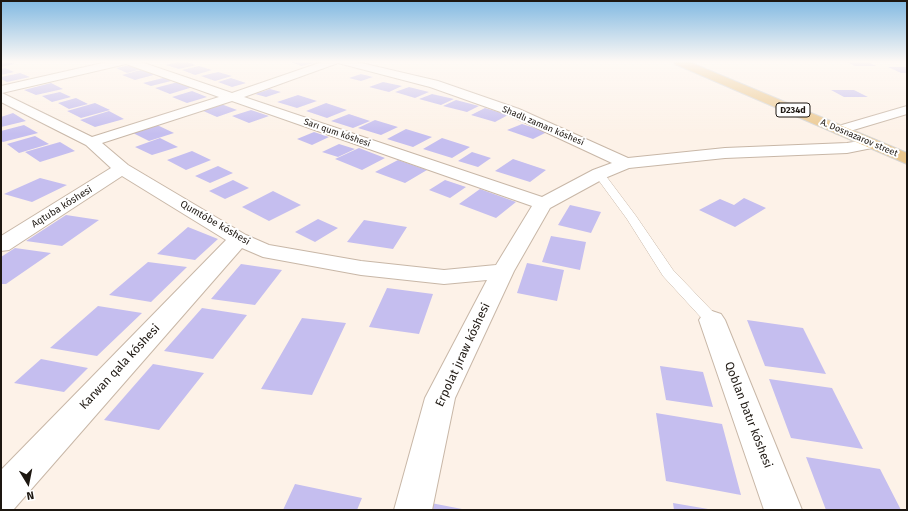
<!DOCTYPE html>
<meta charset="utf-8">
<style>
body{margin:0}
#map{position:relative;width:908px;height:511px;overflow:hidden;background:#fdf2e8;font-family:"Fira Sans",sans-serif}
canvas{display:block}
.frame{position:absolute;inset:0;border:2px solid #1d1711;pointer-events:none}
.north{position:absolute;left:8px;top:463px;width:40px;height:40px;-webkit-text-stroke:3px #fff;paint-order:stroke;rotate:170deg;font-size:11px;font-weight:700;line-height:16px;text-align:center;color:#1d1711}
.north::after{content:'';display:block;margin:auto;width:14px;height:18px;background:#1d1711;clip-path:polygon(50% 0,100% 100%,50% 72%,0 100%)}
</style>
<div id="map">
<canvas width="908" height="511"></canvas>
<div class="frame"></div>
<div class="north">N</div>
</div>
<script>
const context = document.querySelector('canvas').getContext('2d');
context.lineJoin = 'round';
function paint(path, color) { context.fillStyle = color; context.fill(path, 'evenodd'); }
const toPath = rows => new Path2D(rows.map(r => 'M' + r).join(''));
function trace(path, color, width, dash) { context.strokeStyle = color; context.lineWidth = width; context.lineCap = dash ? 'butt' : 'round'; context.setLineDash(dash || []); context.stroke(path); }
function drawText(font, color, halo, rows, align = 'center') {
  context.font = font + ' "Fira Sans",sans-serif'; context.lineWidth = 4; context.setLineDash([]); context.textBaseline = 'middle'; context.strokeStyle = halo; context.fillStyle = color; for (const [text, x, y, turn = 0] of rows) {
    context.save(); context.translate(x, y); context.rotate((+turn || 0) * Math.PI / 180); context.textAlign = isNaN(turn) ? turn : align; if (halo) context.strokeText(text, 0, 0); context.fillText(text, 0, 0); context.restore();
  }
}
paint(toPath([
 [1,62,9,62,14,64,1,67],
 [178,62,187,62,196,65,179,69,166,65],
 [291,62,313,62,313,63,302,66],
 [847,62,868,62,876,66,855,66],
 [130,65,142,69,127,73,116,68],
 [199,66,212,70,195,75,182,70],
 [888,67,907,67,907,73,901,73],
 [5,68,14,72,1,75,1,69],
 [144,69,157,74,135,80,122,75],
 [218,72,232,76,215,81,201,76],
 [20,73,30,77,7,82,1,79,1,77],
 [361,74,373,77,361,81,349,78],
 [167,77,175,80,151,86,143,83],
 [231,78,246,83,232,87,218,82],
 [178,82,193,87,170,94,155,88],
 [383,82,402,86,389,92,369,87],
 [51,83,63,89,36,95,24,90],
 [409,87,429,92,415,98,395,92],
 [270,89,281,92,266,97,255,94],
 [831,90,854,90,868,97,844,97],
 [192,91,207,97,187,103,172,97],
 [60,92,71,97,52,102,42,96],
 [432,94,454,99,441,105,419,99],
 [298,95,317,101,297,108,277,102],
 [76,98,88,104,69,109,58,103],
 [456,100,479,106,467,112,443,106],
 [95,103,110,110,81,118,67,111],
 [326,103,347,110,327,118,306,111],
 [221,104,237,110,217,117,201,110],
 [485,108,508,115,495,122,471,115],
 [251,110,269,116,249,123,232,116],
 [109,111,124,119,95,127,80,120],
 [13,113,26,121,1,127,1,117],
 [349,114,370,121,353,128,331,121],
 [375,120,398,127,381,135,358,128],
 [522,124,547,132,533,139,507,130],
 [24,125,38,133,3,142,1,141,1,131],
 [157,125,174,133,149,141,133,133],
 [406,129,432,137,413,147,387,139],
 [314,132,329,137,312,145,297,139],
 [35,136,49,144,19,153,7,144],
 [160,138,178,147,152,155,135,147],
 [442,138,470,147,452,158,423,149],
 [60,142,75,151,40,162,25,152],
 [339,144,355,149,338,157,322,152],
 [359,148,385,158,362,170,335,159],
 [192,151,211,160,186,170,167,160],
 [472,152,491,158,478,167,458,161],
 [513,159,546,170,530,182,495,171],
 [398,160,427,170,405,183,375,172],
 [218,166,233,173,210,183,195,176],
 [40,178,67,185,32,202,4,194],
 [233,180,249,188,225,199,209,191],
 [445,180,466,187,450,198,429,190],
 [480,189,516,202,496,218,459,204],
 [273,191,301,205,269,221,242,207],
 [744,198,766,208,735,227,699,210,720,199,734,205],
 [570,205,601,212,591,233,558,225],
 [66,215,99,220,62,246,26,241],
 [318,219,338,228,315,242,295,232],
 [364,220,407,227,393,249,347,242],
 [188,227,218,239,195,260,157,254],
 [551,236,586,242,580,270,542,262],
 [15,248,51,253,6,284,1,284,1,257],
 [148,262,187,267,151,302,109,295],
 [527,263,564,270,557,301,517,293],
 [241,264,282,270,255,305,211,299],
 [387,288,433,294,419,334,369,327],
 [98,306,142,313,97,356,50,348],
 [202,308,247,315,213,359,164,351],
 [302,318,346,323,312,395,261,389],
 [747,320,803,328,826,374,765,366],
 [41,359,88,368,64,392,14,383],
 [153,364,204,373,159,430,104,420],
 [660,366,703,372,713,407,666,400],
 [769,379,832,388,863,449,791,438],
 [656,413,722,424,741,495,666,481],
 [806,457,880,469,901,510,826,510],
 [295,484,362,498,357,510,283,510],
 [431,503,462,509,462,510,429,510],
 [673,503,708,509,708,510,674,510]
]), '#c5beef');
const lane = toPath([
 [599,171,603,172,636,216,673,270,717,316,720,320,717,324,712,325,707,324,663,276,627,219,594,174,599,171]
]);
const street = toPath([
 [107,62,141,62,232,93,322,62,357,62,438,81,519,109,628,158,725,148,847,143,872,139,877,141,880,144,877,147,847,153,725,158,629,168,605,178,550,208,514,271,455,398,432,510,394,510,425,398,487,280,444,284,361,275,263,257,242,248,14,509,1,510,1,470,226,240,122,176,9,250,1,251,1,236,111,168,86,145,1,102,1,86,107,62],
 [338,63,430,87,509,115,612,163,593,170,542,197,244,97,338,63],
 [126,64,219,97,92,137,2,93,126,64],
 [232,101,532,206,496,265,444,270,361,261,269,245,246,235,128,165,102,143,232,101],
 [907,106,907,114,840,134,835,133,833,130,835,127,907,106],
 [712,311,721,314,725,320,802,510,764,510,699,320,703,314,712,311]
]);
const primary = toPath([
 [674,62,689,62,907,153,907,164,675,64,674,62]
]);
trace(lane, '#c8b7a7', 1);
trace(street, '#c8b7a7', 2);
trace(primary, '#d6d5d4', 2);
paint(lane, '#fff');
paint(street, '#fff');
paint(primary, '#ebc88f');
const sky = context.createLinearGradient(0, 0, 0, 134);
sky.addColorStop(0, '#81b9e2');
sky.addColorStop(0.46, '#fef9f5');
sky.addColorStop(1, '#fef9f500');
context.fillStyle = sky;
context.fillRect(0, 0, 908, 134);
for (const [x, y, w] of [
 [793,110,34]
]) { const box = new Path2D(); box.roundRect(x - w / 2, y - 7, w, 14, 3); context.fillStyle = '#fff'; context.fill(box); trace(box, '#1d1711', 1); }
drawText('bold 9px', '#1d1711', null, [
 ["D234d",793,110]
]);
drawText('9px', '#1d1711', '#fff', [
 ["Shadlı zaman kóshesi",543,126,23],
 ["Sarı qum kóshesi",337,133,19],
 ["A. Dosnazarov street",859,138,23]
]);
drawText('10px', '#1d1711', '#fff', [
 ["Aqtuba kóshesi",62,207,-32],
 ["Qumtóbe kóshesi",215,223,30]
]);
drawText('12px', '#1d1711', '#fff', [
 ["Erpolat jıraw kóshesi",463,355,-65],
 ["Karwan qala kóshesi",120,367,-47],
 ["Qoblan batır kóshesi",748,415,69]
]);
</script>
